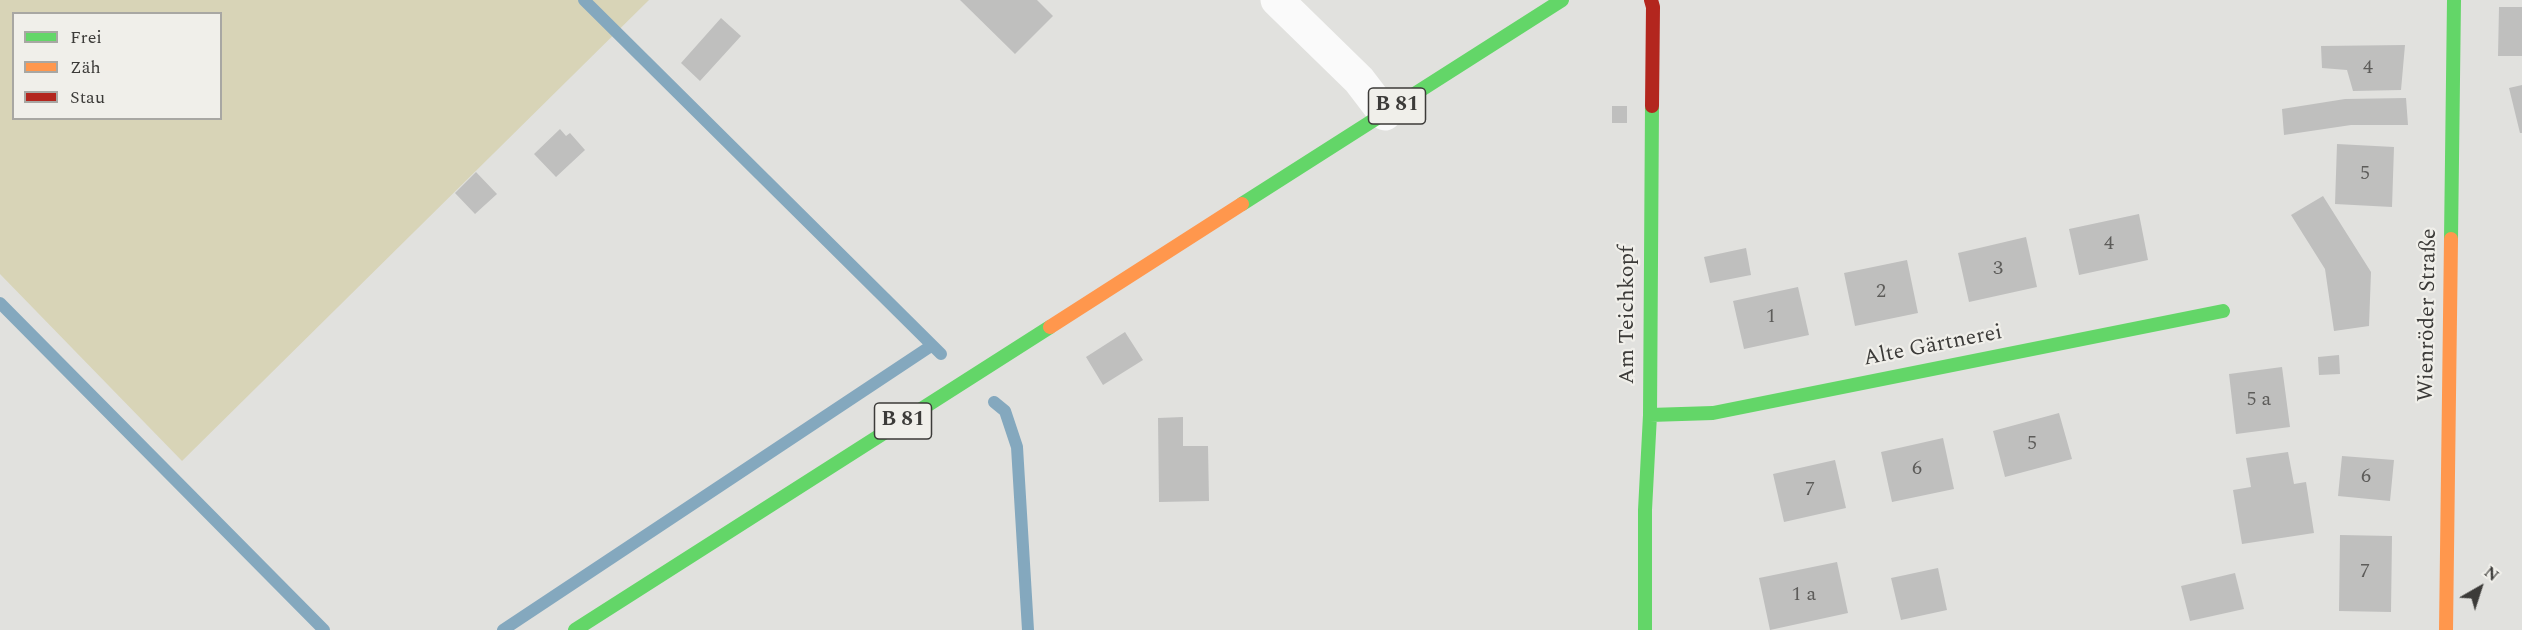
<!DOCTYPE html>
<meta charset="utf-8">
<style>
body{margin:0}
#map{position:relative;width:2522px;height:630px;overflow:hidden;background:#e1e1de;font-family:Spectral,serif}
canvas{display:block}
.legend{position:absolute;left:12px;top:12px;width:210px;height:108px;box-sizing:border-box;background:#f0efea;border:2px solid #a8a7a3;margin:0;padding:8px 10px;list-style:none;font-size:18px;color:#3c3b39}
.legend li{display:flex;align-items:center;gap:12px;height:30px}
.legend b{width:30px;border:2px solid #a8a7a3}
.north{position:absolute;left:2450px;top:558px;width:60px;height:60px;-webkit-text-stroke:4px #f0efea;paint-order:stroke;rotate:39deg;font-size:16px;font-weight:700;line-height:24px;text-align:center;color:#3c3b39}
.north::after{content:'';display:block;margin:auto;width:21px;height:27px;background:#3c3b39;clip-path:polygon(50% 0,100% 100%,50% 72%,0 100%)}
</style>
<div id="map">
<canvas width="2522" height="630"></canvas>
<ul class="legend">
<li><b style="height:8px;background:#63d668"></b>Frei</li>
<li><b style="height:8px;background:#ff974d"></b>Zäh</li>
<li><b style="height:8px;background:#b3261e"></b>Stau</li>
</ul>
<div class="north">N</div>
</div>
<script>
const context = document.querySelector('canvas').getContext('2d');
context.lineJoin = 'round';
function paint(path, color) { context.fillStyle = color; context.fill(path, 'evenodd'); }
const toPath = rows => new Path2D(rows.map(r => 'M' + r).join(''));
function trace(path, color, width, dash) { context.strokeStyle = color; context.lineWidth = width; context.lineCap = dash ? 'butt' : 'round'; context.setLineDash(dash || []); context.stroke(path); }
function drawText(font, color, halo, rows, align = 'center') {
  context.font = font + ' Spectral,serif'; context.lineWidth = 4.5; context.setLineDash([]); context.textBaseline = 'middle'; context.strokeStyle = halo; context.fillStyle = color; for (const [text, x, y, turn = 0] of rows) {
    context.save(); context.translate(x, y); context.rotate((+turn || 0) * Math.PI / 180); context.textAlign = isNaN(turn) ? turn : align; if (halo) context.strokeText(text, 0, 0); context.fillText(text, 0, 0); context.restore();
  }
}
paint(toPath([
 [0,0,649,0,182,461,0,274],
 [14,14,220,14,220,118,14,118]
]), '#d8d4b7');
trace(toPath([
 [584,0,941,354],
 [0,303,324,630],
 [994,402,1005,411,1017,447,1028,630],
 [503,630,931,346]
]), '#84a8be', 12);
paint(toPath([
 [960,0,1037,0,1053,16,1015,54],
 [2499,7,2522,7,2522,56,2498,56],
 [721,18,741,36,700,81,681,63],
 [2405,45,2401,90,2353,91,2347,70,2322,68,2321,46],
 [2522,85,2522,133,2520,133,2509,88],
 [2406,98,2408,125,2351,125,2284,135,2282,109,2345,99],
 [1612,106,1627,106,1627,123,1612,123],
 [560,129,566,136,570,133,585,150,556,177,534,154],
 [2337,144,2394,147,2392,207,2335,204],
 [476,172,497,194,475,214,455,193],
 [2323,196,2371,272,2369,326,2334,331,2325,269,2291,215],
 [2139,214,2148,260,2079,275,2069,229],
 [2026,237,2037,287,1969,302,1958,253],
 [1746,248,1751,275,1710,283,1704,257],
 [1907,260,1918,313,1855,326,1844,273],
 [1798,287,1809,335,1744,349,1733,301],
 [1125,332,1143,360,1103,385,1086,357],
 [2339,355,2340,374,2319,375,2318,357],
 [2282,367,2290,427,2236,434,2229,374],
 [2059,413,2072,459,2005,477,1993,431],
 [1183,417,1183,446,1208,446,1209,501,1159,502,1158,418],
 [1943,438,1954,489,1892,502,1881,452],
 [2288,452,2294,484,2306,482,2314,533,2242,544,2233,490,2251,487,2246,458],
 [2342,456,2394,460,2390,501,2338,496],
 [1835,460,1846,508,1784,522,1773,474],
 [2340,535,2392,536,2391,612,2339,611],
 [1837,562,1848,613,1770,630,1759,578],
 [1938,568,1947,610,1901,620,1891,578],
 [2235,573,2244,609,2190,621,2181,586]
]), '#bfbfbe');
trace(toPath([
 [1277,0,1359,80,1385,114]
]), '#fafafa', 33);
trace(toPath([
 [1242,204,1562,0],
 [2451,239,2454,0],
 [1650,415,1713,413,2223,311],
 [575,630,1050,327],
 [1645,630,1645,510,1650,415,1652,106]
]), '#63d668', 14);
trace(toPath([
 [1050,327,1242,204],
 [2446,630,2451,239]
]), '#ff974d', 14);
trace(toPath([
 [1651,0,1653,7,1652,106]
]), '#b3261e', 14);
drawText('20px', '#5d5c5a', null, [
 ["4",2368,69],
 ["5",2365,175],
 ["4",2109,245],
 ["3",1998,270],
 ["2",1881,293],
 ["1",1771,318],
 ["5 a",2259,401],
 ["5",2032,445],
 ["6",1917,470],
 ["6",2366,478],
 ["7",1810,491],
 ["7",2365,573],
 ["1 a",1804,596]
]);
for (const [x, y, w] of [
 [1397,106,57],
 [903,421,57]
]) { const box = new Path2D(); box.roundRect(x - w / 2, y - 18, w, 36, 4.5); context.fillStyle = '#f0efea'; context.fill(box); trace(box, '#3c3b39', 1.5); }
drawText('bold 21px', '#3c3b39', null, [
 ["B 81",1397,106],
 ["B 81",903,421]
]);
drawText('22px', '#3c3b39', '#f0efea', [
 ["Am Teichkopf",1629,315,-90],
 ["Wienröder Straße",2429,315,-89],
 ["Alte Gärtnerei",1933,347,-11]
]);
</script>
